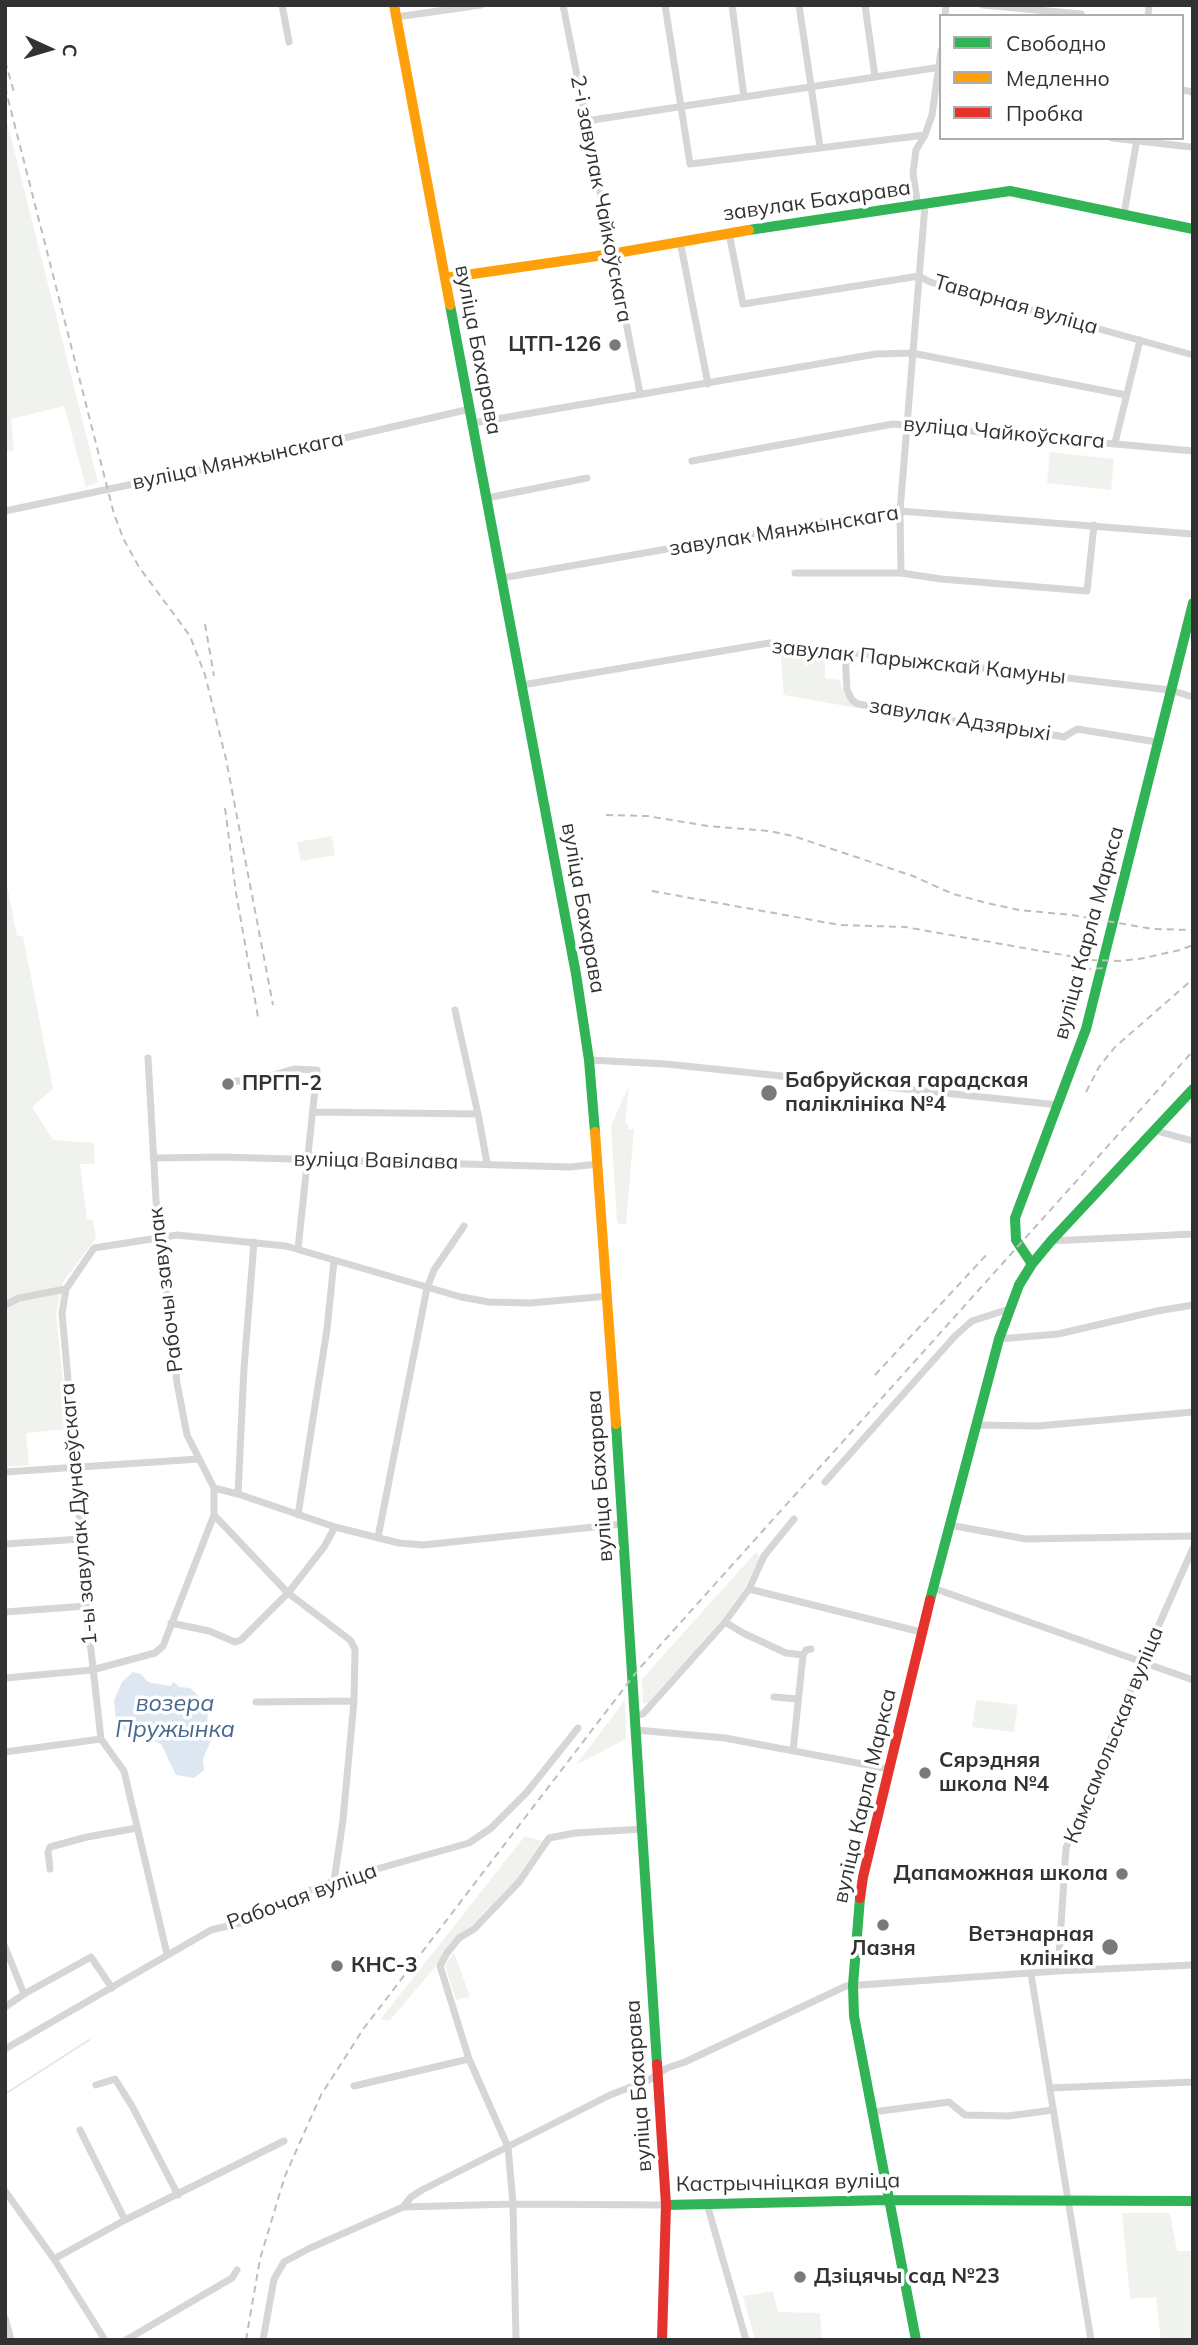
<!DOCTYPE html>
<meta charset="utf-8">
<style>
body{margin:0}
#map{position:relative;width:1198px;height:2345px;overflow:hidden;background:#fff;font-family:Mulish,sans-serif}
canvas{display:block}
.frame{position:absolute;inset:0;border:7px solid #323232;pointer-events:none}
.legend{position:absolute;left:939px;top:14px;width:245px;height:126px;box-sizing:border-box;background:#fff;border:2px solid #adadad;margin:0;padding:9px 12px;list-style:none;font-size:21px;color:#323232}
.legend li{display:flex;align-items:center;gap:14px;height:35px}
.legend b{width:35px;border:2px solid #adadad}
.north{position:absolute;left:14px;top:14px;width:70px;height:70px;-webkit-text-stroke:5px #fff;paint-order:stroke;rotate:94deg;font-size:19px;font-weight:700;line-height:28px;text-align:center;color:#323232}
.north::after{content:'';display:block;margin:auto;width:24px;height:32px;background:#323232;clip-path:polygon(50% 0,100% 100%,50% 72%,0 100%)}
</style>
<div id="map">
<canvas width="1198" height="2345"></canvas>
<div class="frame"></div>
<ul class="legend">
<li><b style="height:9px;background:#30b455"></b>Свободно</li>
<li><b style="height:9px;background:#ff9f0a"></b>Медленно</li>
<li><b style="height:9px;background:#e5322d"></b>Пробка</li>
</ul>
<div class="north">С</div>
</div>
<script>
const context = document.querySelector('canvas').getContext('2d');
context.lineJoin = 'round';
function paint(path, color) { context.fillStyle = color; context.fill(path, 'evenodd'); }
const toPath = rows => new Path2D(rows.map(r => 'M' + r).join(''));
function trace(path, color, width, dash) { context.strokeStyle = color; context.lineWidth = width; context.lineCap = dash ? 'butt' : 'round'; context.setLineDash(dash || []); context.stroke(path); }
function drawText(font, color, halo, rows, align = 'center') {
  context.font = font + ' Mulish,sans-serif'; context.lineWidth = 7; context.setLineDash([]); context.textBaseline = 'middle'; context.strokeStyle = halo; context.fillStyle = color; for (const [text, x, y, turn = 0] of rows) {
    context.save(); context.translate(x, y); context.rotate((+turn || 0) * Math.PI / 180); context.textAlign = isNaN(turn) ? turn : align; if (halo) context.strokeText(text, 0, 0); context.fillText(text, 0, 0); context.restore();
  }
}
paint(toPath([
 [5,114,98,482,86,487,64,406,11,419,14,450,5,452],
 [1050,452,1114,459,1111,490,1047,483],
 [780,648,825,653,825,678,840,680,843,692,857,708,784,695],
 [332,836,335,855,301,861,297,842],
 [5,875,17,936,23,936,53,1089,32,1107,53,1140,94,1143,95,1164,80,1164,87,1219,93,1220,96,1238,63,1282,56,1315,68,1429,26,1433,29,1465,5,1467],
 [629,1085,625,1123,628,1124,628,1129,634,1129,626,1225,617,1223,611,1126],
 [756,1552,760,1556,745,1587,723,1618,648,1703,643,1703,642,1679],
 [625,1700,626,1739,576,1765],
 [976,1700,1018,1705,1014,1732,972,1727],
 [525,1836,542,1841,516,1880,472,1925,459,1935,445,1951,436,1966,390,2020,380,2020],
 [454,1952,470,1997,456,2000,445,1966],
 [1122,2213,1170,2213,1177,2251,1193,2251,1193,2340,1161,2340,1156,2297,1130,2299],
 [773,2291,778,2312,820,2313,822,2340,755,2340,743,2296]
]), '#f0f3ed');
paint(toPath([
 [133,1672,141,1674,147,1681,152,1683,170,1686,174,1682,179,1687,190,1688,205,1702,209,1709,207,1720,214,1733,203,1759,204,1770,194,1778,176,1775,161,1744,147,1738,126,1733,116,1720,114,1700,122,1682]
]), '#dde7f1');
trace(toPath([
 [5,2094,89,2040]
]), '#dde7f1', 2);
trace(toPath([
 [282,5,289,42],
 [563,5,640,393],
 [665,5,690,164,925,135],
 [732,5,744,97],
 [799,5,820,147],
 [865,5,875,77],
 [983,5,1081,14],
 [945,16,946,5],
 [1148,16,1149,5],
 [396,17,481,5],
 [1182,90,1193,92],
 [586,121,941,67],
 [1112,138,1191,147],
 [918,207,913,173,916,150,925,135,932,115,941,51],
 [1124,214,1137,139],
 [729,233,743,304,919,276,930,282,1193,355],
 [680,241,708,384],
 [473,423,876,354,912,353,1126,395],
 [1115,443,1140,340],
 [692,461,893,424,1193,451],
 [487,498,587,478],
 [5,511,266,456,470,409],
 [795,573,901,573,941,579,1087,591,1094,525],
 [901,573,900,511,925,205],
 [502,578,843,518,900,511,1193,534],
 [845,652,847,690,852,700,858,704,965,723,984,722,1064,737,1077,729,1157,742],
 [522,685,769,643,1170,690,1193,697],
 [455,1010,478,1114,487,1163],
 [148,1058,156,1200,177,1383,187,1435,214,1488,214,1515,288,1593,350,1640,355,1649,354,1701,343,1820,334,1881],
 [589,1060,666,1064,1059,1105],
 [235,1081,252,1081,294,1069,317,1070,298,1249],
 [313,1112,478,1114],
 [1153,1130,1193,1141],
 [153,1158,222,1157,570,1167,598,1164],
 [1051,1241,1193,1234],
 [5,1305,19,1298,66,1289],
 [999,1339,1058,1334,1157,1311,1193,1305],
 [976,1425,1038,1426,1193,1412],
 [5,1472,199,1459],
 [825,1482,955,1336,972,1321,1009,1309],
 [214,1488,238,1494,335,1527,399,1543,423,1545,622,1524],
 [238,1494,244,1368,254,1242],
 [298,1515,327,1329,334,1261],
 [949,1525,1026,1539,1193,1536],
 [378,1537,427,1288,434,1270,464,1226],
 [5,1544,81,1539],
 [933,1588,1193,1680],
 [749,1589,921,1632],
 [5,1612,86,1606],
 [725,1622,743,1633,786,1653,803,1655],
 [171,1623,209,1631,235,1642,241,1640,288,1593,324,1547,335,1527],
 [5,1678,92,1670,155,1653,163,1646,214,1515],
 [774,1697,798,1699],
 [256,1702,354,1701],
 [635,1715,643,1714,725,1622,749,1589,764,1556,794,1519],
 [636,1730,725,1738,889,1769],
 [101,1739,86,1606,76,1468,62,1313,66,1289,94,1248,177,1235,286,1246,461,1297,489,1302,530,1303,608,1296],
 [793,1751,803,1655,806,1650,811,1649],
 [5,1752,101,1739,124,1771,167,1954],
 [50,1869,48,1852,50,1847,87,1837,137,1828],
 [5,1947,24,1994],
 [1058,1971,1066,1848,1142,1663,1193,1548],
 [1031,1974,1091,2340],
 [5,2007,24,1994,91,1957,112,1988],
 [5,2049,211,1930,244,1922,282,1901,334,1881,469,1843,491,1828,527,1792,578,1728],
 [96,2085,115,2079,132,2106,178,2195],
 [354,2086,469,2059],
 [1050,2088,1193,2082],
 [873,2112,949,2102,965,2115,1008,2116,1053,2110],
 [80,2130,125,2220],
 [5,2191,54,2259,105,2340],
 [707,2204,746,2340],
 [403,2207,411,2197,422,2190,610,2095,649,2080,667,2068,685,2062,846,1986,1058,1971,1193,1965],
 [54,2259,125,2220,284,2141],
 [5,2318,11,2340],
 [126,2340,232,2278,237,2270],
 [263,2340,274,2279,284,2262,308,2249,403,2207,513,2204,666,2205],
 [516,2340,513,2204,508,2147,469,2059,440,1966,447,1953,459,1938,474,1929,519,1882,549,1838,575,1833,643,1829]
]), '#d6d6d6', 7);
trace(toPath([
 [749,230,1010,191,1193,229],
 [450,305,576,974,589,1060,595,1132],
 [1032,1264,1016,1240,1015,1218,1086,1029,1193,603],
 [616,1424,657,2064],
 [930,1600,999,1339,1019,1285,1032,1264,1051,1241,1193,1089],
 [860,1898,853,1985,854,2016,916,2340],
 [666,2205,889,2200,1193,2201]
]), '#30b455', 10);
trace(toPath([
 [394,5,450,305],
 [445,278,611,254,749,230],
 [595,1132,616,1424]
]), '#ff9f0a', 10);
trace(toPath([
 [860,1898,863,1877,930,1600],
 [657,2064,666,2205,662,2340]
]), '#e5322d', 10);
trace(toPath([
 [5,61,14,92],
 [5,87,114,514,124,540,139,567,190,636,205,675,226,759,273,1005],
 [205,624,214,676],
 [225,808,236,893,258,1017],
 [606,815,647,816,708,826,769,831,793,836,913,876,953,894,987,903,1019,910,1072,915,1153,929,1193,930],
 [652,891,840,925,905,927,1092,960,1119,961,1139,959,1180,950,1193,945],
 [1072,970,1105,968],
 [1086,1092,1099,1067,1115,1047,1193,979],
 [875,1375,989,1252],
 [246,2340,260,2259,285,2176,321,2095,364,2028,638,1670,1193,1051]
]), '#bebebe', 2, [7, 5]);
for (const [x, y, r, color] of [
 [615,345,7,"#7a7a7a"],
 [228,1084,7,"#7a7a7a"],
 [769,1093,9,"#7a7a7a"],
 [925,1773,7,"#7a7a7a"],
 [1122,1874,7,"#7a7a7a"],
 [883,1925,7,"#7a7a7a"],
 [1110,1947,9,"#7a7a7a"],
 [337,1966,7,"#7a7a7a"],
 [800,2277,7,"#7a7a7a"]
]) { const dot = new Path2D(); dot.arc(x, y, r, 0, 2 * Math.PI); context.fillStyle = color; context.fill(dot); trace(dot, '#fff', 2.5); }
drawText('21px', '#323232', '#fff', [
 ["2-і завулак Чайкоўскага",601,199,79],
 ["завулак Бахарава",817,201,-8],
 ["Таварная вуліца",1016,305,16],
 ["вуліца Бахарава",478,350,79],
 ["вуліца Чайкоўскага",1004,433,5],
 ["вуліца Мянжынскага",238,461,-12],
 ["завулак Мянжынскага",784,531,-9],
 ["завулак Парыжскай Камуны",919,662,6],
 ["завулак Адзярыхі",960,720,9],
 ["вуліца Бахарава",583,908,80],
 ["вуліца Карла Маркса",1089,933,-75],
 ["вуліца Вавілава",376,1161,1],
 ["Рабочы завулак",166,1290,-97],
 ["вуліца Бахарава",600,1476,-94],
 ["1-ы завулак Дунаеўскага",79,1514,-95],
 ["Камсамольская вуліца",1114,1735,-68],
 ["вуліца Карла Маркса",865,1796,-77],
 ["Рабочая вуліца",302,1897,-20],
 ["вуліца Бахарава",639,2086,-94],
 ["Кастрычніцкая вуліца",788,2183,-1]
]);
drawText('bold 21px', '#323232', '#fff', [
 ["ЦТП-126",601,345,"right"],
 ["Бабруйская гарадская",785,1081],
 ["паліклініка №4",785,1105],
 ["ПРГП-2",242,1084],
 ["Сярэдняя",939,1761],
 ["школа №4",939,1785],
 ["Дапаможная школа",1108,1874,"right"],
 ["Ветэнарная",1094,1935,"right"],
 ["клініка",1094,1959,"right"],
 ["Лазня",883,1949,"center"],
 ["КНС-3",351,1966],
 ["Дзіцячы сад №23",814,2277]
], 'left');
drawText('italic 23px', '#45698e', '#fff', [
 ["возера",175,1704],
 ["Пружынка",175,1730]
]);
</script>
